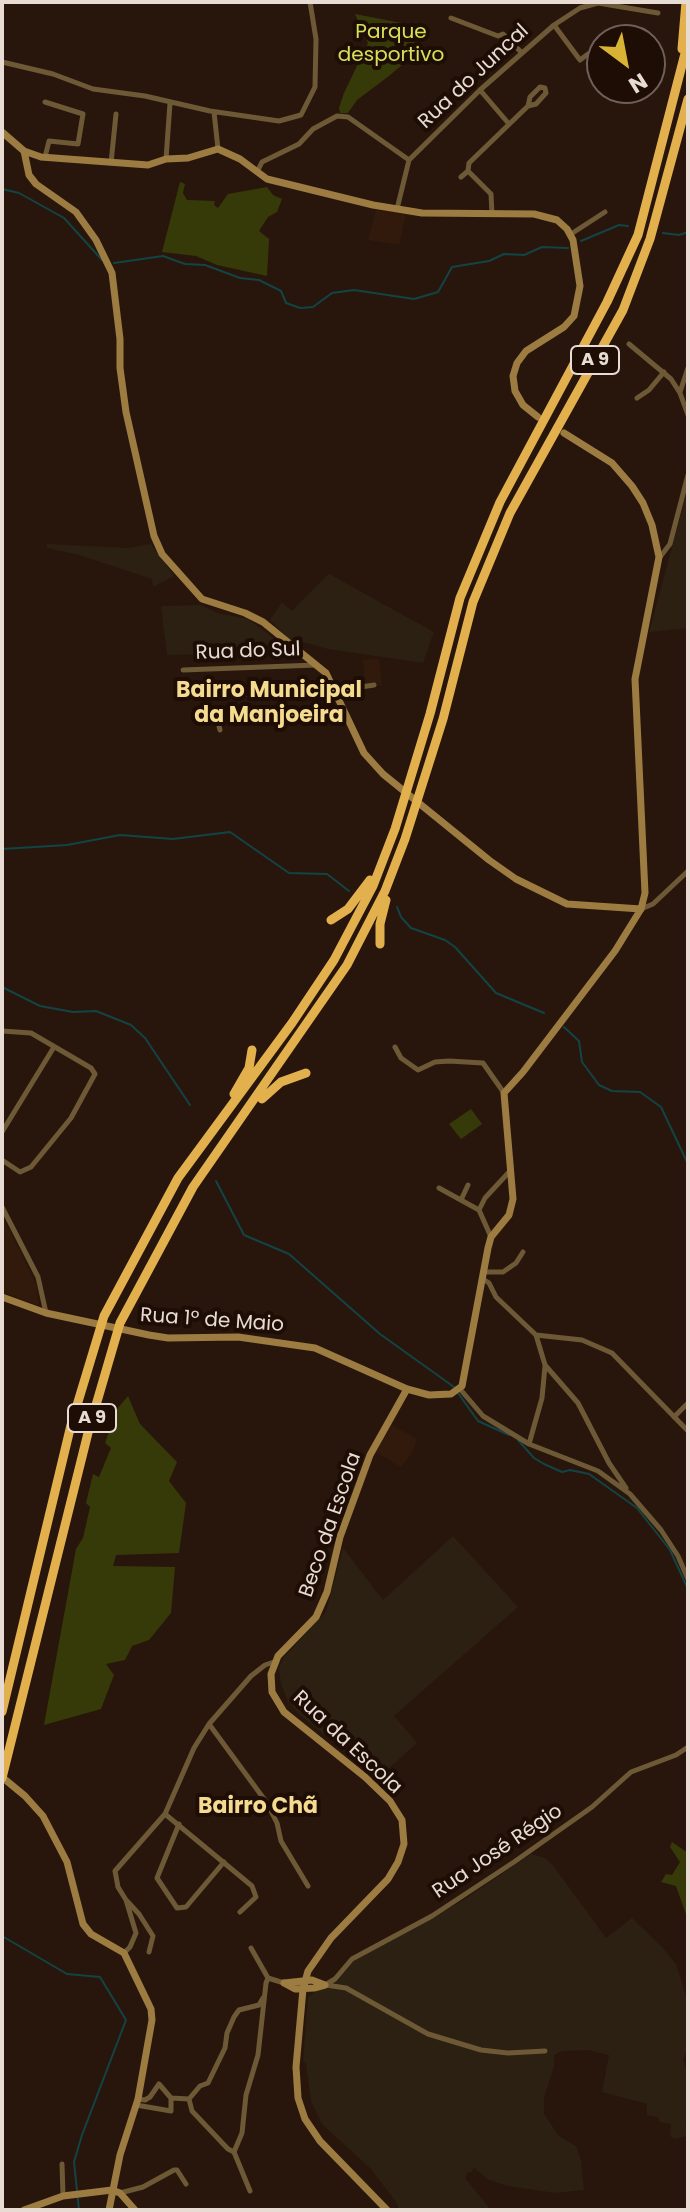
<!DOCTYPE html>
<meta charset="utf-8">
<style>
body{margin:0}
#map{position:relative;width:690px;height:2212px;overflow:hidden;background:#28160c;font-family:Poppins,sans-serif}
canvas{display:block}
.frame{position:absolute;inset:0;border:4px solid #e7dbd4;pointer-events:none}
.north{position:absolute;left:586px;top:24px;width:80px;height:80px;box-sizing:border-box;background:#1e0d05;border:2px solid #6e5f58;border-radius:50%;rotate:148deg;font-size:22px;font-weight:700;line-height:32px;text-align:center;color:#e7dbd4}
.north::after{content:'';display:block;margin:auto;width:28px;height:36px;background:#d9b334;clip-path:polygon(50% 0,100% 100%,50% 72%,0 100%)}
</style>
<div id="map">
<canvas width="690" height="2212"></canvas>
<div class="frame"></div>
<div class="north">N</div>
</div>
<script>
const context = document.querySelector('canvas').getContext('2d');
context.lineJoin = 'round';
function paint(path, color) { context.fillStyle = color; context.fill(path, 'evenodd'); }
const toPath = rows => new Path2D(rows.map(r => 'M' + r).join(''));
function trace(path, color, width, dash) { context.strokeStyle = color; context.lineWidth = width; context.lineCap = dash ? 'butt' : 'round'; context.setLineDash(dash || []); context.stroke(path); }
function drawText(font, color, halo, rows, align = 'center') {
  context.font = font + ' Poppins,sans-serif'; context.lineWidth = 8; context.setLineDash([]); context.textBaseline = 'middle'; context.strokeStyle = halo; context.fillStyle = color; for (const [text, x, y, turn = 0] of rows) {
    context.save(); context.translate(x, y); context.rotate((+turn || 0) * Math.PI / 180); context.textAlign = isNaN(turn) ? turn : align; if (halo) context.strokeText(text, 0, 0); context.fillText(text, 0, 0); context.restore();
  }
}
paint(toPath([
 [376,210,406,215,399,245,368,240],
 [379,659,382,686,365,684,363,660],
 [2,1215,36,1284,39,1306,2,1292],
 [392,1425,417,1439,412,1453,401,1467,376,1452]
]), '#311a0c');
paint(toPath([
 [687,492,688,628,649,632],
 [47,544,127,548,151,544,174,576,153,587,152,579,79,555,47,548],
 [329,574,434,632,423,663,328,649,288,638,270,620,282,602,292,611],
 [201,605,217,613,248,619,292,652,167,655,161,606],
 [453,1536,518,1607,394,1716,417,1743,377,1779,297,1712,288,1701,281,1684,279,1668,284,1657,326,1612,343,1548,383,1600],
 [531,1854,545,1858,552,1864,606,1938,632,1918,662,1947,676,1964,688,2002,688,2047,683,2060,688,2076,688,2120,685,2124,688,2136,674,2139,670,2136,671,2124,660,2122,658,2117,647,2115,647,2104,602,2092,609,2055,588,2050,562,2051,554,2055,554,2066,544,2098,544,2114,559,2136,576,2146,581,2160,584,2190,555,2193,508,2186,489,2180,474,2168,471,2173,468,2172,465,2178,491,2210,399,2210,396,2202,371,2169,322,2124,311,2101,306,2063,303,2062,308,1997,354,1961,465,1899]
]), '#2b2011');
paint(toPath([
 [355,14,417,26,412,56,389,76,357,100,348,113,340,113,339,108,344,93,368,43],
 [180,182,185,184,183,193,187,200,215,201,214,205,218,208,228,194,267,187,273,195,282,199,277,212,268,217,259,231,269,239,267,276,217,265,196,256,162,252],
 [471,1109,482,1124,461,1139,449,1124],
 [128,1396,140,1424,177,1462,169,1481,186,1503,179,1553,116,1555,113,1566,175,1567,171,1613,149,1640,132,1646,125,1660,106,1664,114,1675,101,1709,44,1725,76,1549,83,1538,90,1507,86,1503,93,1474,99,1477,111,1448,105,1443,117,1409],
 [672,1842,688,1853,688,1920,676,1886,661,1882,666,1874,672,1875,680,1862,670,1847]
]), '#363a08');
trace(toPath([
 [2,189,19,193,64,218,102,260],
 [663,233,679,235,688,232],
 [581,241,619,225,628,226],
 [114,263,163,256,185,264,205,265,240,278,259,280,281,291,286,303,300,308,313,307,332,293,354,290,414,299,438,292,452,267,489,261,504,254,524,255,542,247,568,248],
 [2,849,67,845,120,835,173,839,230,832,289,873,327,874,349,891],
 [397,907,401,917,411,928,445,940,455,947,496,993,544,1013],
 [2,987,40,1006,73,1012,96,1011,131,1025,145,1038,190,1105],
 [564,1027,579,1041,582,1062,599,1085,612,1091,640,1092,661,1107,688,1164],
 [216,1181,244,1235,289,1254,380,1334,454,1387],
 [458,1393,478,1421,509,1435],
 [518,1440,534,1458,544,1464,562,1472,570,1470,589,1474,637,1508,670,1550,688,1589],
 [2,1936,67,1974,100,1977,126,2020,82,2135,74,2162,79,2210]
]), '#124445', 2);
trace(toPath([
 [451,18,498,36,503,34,521,52],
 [554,25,580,60,588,54],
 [2,62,53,74,93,89,145,96,210,111,279,121,301,115,315,87,316,39,310,2],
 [480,90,509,124],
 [45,102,83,114,78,144,49,141,45,157],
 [214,112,218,149],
 [166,159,170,103],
 [111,163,116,114],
 [468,171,491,194,492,214],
 [257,172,262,162,299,144,313,129,337,116,348,117,409,160],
 [461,177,468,171,469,163,528,106,536,104,546,93,545,88,540,87,530,97,528,106],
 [397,209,409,160,480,90,554,25,580,8,598,3,658,13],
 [571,234,605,212],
 [629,344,671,379,680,393,688,415],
 [680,392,688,368],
 [637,398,649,390,664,372],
 [660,557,670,544,688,475],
 [183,670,316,665],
 [205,696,335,691,374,685],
 [220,730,218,722,344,709],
 [641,909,653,904,688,871],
 [2,1031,31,1033,91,1068,95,1074,71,1118,31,1167,20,1172,2,1160],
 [395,1047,401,1058,418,1070,435,1062,449,1061,483,1063,504,1093],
 [2,1132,54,1047],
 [439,1188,479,1210,491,1237],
 [461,1200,468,1185],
 [2,1207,38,1277,46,1313],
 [479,1210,485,1198,510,1171],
 [483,1272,503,1272,516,1263,523,1252],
 [483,1279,489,1283,496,1297,536,1335,545,1365,578,1403,609,1463,626,1488],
 [536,1335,582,1340,612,1353,688,1431],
 [460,1389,483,1416,529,1444,598,1471,630,1494,661,1530,678,1556,688,1579],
 [674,1417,688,1403],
 [529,1444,542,1398,545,1366],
 [209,1724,267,1803,277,1823,281,1841,308,1886],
 [165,1814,252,1886,256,1897,240,1912],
 [179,1824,157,1878,177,1908,186,1907,224,1862],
 [127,1901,139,1914,153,1936,149,1952],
 [251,1948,268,1978],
 [124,1953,130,1947,136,1933,126,1900,118,1887,115,1871,165,1814,194,1748,209,1724,251,1676,265,1665,274,1662],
 [325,1985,335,1979,352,1959,432,1916,514,1862,592,1807,631,1772,676,1755,688,1747],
 [326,1985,346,1988,428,2034,481,2050,508,2053,545,2051],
 [138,2099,145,2100,150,2097,159,2084,171,2098,189,2099,192,2111,228,2149,234,2152],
 [189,2099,200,2086,208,2083,225,2048,227,2033,234,2017,239,2010,259,2005,263,1998],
 [136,2105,171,2111,171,2098],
 [62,2164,63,2196],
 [250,2191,234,2152,242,2133,246,2095,258,2055,266,1983,268,1978,284,1983],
 [120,2193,143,2187,174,2170,177,2170,186,2184]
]), '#6d5936', 5);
trace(toPath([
 [2,132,24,151,41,157,148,165,166,159,188,158,218,149,240,159,267,179,373,205,422,213,534,214,557,220,567,229,573,240,580,286,574,316,564,327,526,351,517,363,513,376,515,391,523,405,538,417],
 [24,151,29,175,36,184,76,212,96,240,112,273,120,339,120,368,126,412,154,536,162,554,202,599,245,613,263,622,326,673,364,753,383,774,489,860,516,879,567,904,641,909],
 [2,1297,46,1313,149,1335,168,1338,238,1337,315,1348,407,1389,429,1395,451,1394,462,1386,488,1248,491,1237,509,1215,513,1199,504,1093,523,1072,615,951,641,909,645,893,635,679,659,557,652,525,643,503,632,486,612,463,564,433],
 [2,1777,25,1796,43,1816,67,1862,83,1924,91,1934,124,1953,151,2009,152,2020,138,2099,120,2155,109,2210],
 [284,1983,295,1989,314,1988,325,1985],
 [284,1983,312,1980,325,1985],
 [112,2190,120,2193,135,2210],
 [24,2210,63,2196,112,2190],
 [387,2210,320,2141,305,2119,298,2098,296,2067,303,1989,308,1971,331,1938,388,1879,398,1862,404,1844,402,1820,390,1801,365,1777,284,1712,272,1692,271,1674,278,1656,316,1617,327,1592,340,1537,370,1455,407,1389]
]), '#9d7c41', 7);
trace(toPath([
 [682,49,686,2],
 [331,920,348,909,370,880],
 [380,944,380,924,386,900],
 [234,1094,249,1068,252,1050],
 [262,1099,281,1082,306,1073],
 [2,1712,71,1425,104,1316,178,1178,292,1023,334,960,373,886,395,829,430,714,460,598,500,502,607,302,638,235,688,42],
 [2,1778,89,1429,120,1323,193,1187,347,965,385,891,405,839,443,719,473,602,510,513,623,310,650,239,688,99]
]), '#e3b04e', 9);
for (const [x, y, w] of [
 [595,360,48],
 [92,1418,48]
]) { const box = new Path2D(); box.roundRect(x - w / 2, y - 14, w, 28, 6); context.fillStyle = '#1e0d05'; context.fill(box); trace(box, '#e7dbd4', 2); }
drawText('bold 18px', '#e7dbd4', null, [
 ["A 9",595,360],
 ["A 9",92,1418]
]);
drawText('20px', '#d5e159', '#1e0d05', [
 ["Parque",391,33],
 ["desportivo",391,56]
]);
drawText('20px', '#e7dbd4', '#1e0d05', [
 ["Rua do Juncal",474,77,-43],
 ["Rua do Sul",248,652,-2],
 ["Rua 1º de Maio",212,1321,4],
 ["Beco da Escola",331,1525,-71],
 ["Rua da Escola",347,1743,43],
 ["Rua José Régio",498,1852,-34]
]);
drawText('bold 22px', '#f5db8f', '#1e0d05', [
 ["Bairro Municipal",269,691],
 ["da Manjoeira",269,716],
 ["Bairro Chã",258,1807]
]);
</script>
